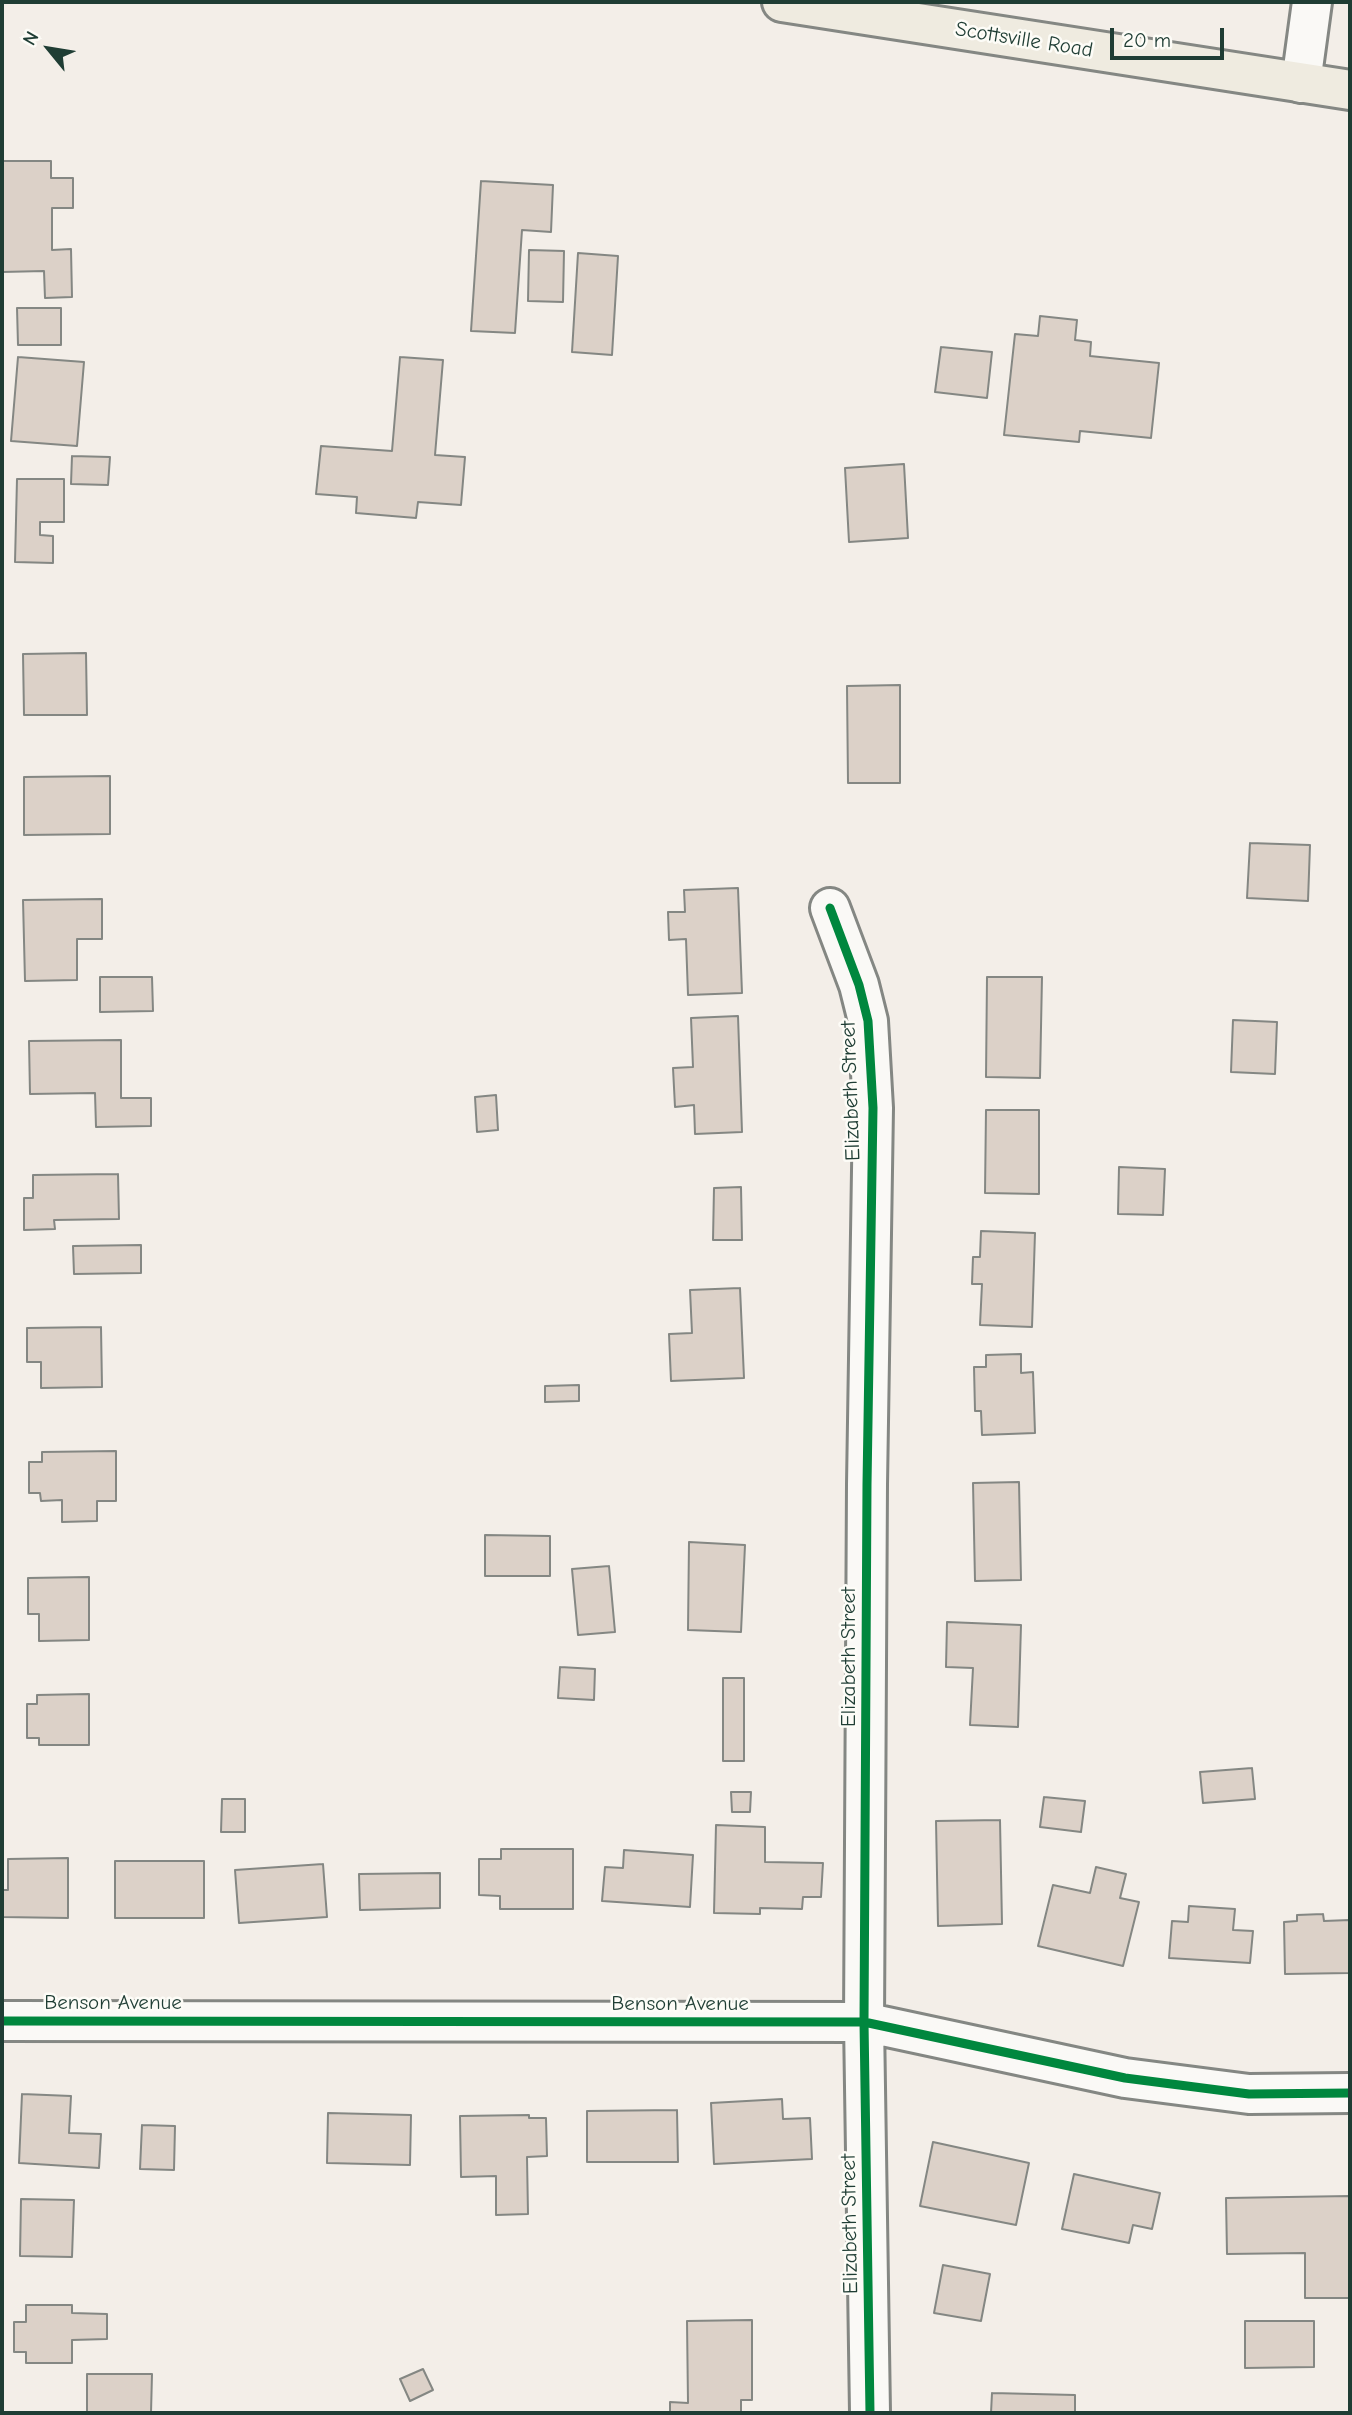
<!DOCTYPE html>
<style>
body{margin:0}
#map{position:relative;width:1352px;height:2415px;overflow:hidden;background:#f3eee8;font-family:"Comic Neue",sans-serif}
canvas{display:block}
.frame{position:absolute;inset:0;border:4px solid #1f3d34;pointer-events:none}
.north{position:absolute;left:14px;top:14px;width:70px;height:70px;-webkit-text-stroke:5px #fdfcf7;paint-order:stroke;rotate:300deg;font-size:19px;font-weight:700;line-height:28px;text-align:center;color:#1f3d34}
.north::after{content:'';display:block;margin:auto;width:24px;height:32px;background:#1f3d34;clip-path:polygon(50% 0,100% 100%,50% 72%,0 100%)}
.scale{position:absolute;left:1110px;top:28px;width:114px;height:32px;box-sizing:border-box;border:4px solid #1f3d34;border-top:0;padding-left:9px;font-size:21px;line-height:24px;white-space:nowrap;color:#1f3d34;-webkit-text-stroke:5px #fdfcf7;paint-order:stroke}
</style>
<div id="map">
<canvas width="1352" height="2415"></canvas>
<div class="frame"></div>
<div class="north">N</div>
<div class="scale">20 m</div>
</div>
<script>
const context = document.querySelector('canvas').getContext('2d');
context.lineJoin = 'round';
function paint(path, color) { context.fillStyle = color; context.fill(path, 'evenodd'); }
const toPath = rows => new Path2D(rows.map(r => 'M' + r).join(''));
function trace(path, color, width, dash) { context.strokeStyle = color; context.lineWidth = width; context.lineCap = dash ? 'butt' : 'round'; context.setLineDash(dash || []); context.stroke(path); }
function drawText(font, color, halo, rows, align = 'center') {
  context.font = font + ' "Comic Neue",sans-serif'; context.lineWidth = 5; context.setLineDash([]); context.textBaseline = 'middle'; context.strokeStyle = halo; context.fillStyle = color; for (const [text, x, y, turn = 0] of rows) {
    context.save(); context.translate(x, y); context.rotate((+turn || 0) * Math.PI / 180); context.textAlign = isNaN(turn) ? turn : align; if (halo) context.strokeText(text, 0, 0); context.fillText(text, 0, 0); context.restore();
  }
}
const building = toPath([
 [2,161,51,161,51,178,73,178,73,208,52,208,52,250,71,249,72,297,45,298,44,271,2,272,2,161],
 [481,181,553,185,551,232,522,230,515,333,471,331,481,181],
 [529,250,564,251,563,302,528,301,529,250],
 [578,253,618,256,612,355,572,352,578,253],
 [17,308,61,308,61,345,18,345,17,308],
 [1040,316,1077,320,1075,340,1091,342,1090,356,1159,363,1151,438,1080,431,1079,442,1004,435,1015,334,1038,336,1040,316],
 [941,347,992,352,987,398,935,392,941,347],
 [18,357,84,362,77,446,11,441,18,357],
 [400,357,443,360,435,455,465,457,461,505,418,502,416,518,356,513,357,497,316,494,321,446,392,451,400,357],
 [72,456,110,457,108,485,71,484,72,456],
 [904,464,908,538,849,542,845,468,904,464],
 [17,479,64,479,64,522,40,522,40,535,53,536,53,563,15,562,17,479],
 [86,653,87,715,24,715,23,654,86,653],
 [900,685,900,783,848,783,847,686,900,685],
 [110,776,110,834,24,835,24,777,110,776],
 [1250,843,1310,845,1308,901,1247,898,1250,843],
 [738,888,742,993,688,995,686,939,669,940,668,912,685,912,684,890,738,888],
 [102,899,102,939,77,939,77,980,25,981,23,900,102,899],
 [100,977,152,977,153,1011,100,1012,100,977],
 [987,977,1042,977,1040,1078,986,1077,987,977],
 [738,1016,742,1132,695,1134,694,1105,675,1107,673,1068,693,1067,691,1018,738,1016],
 [1233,1020,1277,1022,1275,1074,1231,1072,1233,1020],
 [121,1040,121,1098,151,1098,151,1126,96,1127,95,1093,30,1094,29,1041,121,1040],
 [496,1095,498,1130,477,1132,475,1097,496,1095],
 [986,1110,1039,1110,1039,1194,985,1193,986,1110],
 [1119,1167,1165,1169,1163,1215,1118,1214,1119,1167],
 [118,1174,119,1219,54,1220,55,1229,24,1230,24,1198,33,1198,33,1175,118,1174],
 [741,1187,742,1240,713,1240,714,1188,741,1187],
 [981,1231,1035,1233,1032,1327,980,1325,982,1284,972,1284,973,1257,980,1257,981,1231],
 [141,1245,141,1273,74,1274,73,1246,141,1245],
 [740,1288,744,1378,671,1381,669,1334,692,1333,690,1290,740,1288],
 [101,1327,102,1387,41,1388,41,1362,27,1362,27,1328,101,1327],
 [1021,1354,1021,1373,1033,1372,1035,1433,982,1435,981,1411,975,1411,974,1367,986,1367,986,1355,1021,1354],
 [579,1385,579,1401,545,1402,545,1386,579,1385],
 [116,1451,116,1501,97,1501,97,1521,62,1522,62,1500,41,1501,40,1493,29,1493,29,1462,42,1462,42,1452,116,1451],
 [1019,1482,1021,1580,975,1581,973,1483,1019,1482],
 [485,1535,550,1536,550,1576,485,1576,485,1535],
 [689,1542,745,1545,741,1632,688,1630,689,1542],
 [609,1566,615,1632,578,1635,572,1569,609,1566],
 [89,1577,89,1640,39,1641,39,1614,28,1614,28,1578,89,1577],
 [947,1622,1021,1625,1018,1727,970,1725,973,1668,946,1667,947,1622],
 [560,1667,595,1669,594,1700,558,1698,560,1667],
 [723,1678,744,1678,744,1761,723,1761,723,1678],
 [89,1694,89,1745,39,1745,39,1738,27,1738,27,1704,37,1704,37,1695,89,1694],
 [1252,1768,1255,1799,1203,1803,1200,1772,1252,1768],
 [731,1792,751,1792,750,1812,732,1812,731,1792],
 [1044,1797,1085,1801,1081,1832,1040,1827,1044,1797],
 [222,1799,245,1799,245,1832,221,1832,222,1799],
 [1000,1820,1002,1924,938,1926,936,1821,1000,1820],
 [716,1825,765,1827,765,1862,823,1863,821,1897,803,1897,802,1909,760,1908,760,1914,714,1913,716,1825],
 [501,1849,573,1849,573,1909,500,1909,500,1896,479,1895,479,1859,501,1859,501,1849],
 [624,1850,693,1855,690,1907,602,1901,605,1867,623,1868,624,1850],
 [68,1858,68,1918,2,1917,2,1890,8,1890,8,1859,68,1858],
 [115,1861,204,1861,204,1918,115,1918,115,1861],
 [323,1864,327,1917,239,1923,235,1870,323,1864],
 [1096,1867,1126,1874,1120,1898,1139,1902,1123,1966,1038,1946,1053,1885,1090,1893,1096,1867],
 [440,1873,440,1908,360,1910,359,1874,440,1873],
 [1189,1906,1235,1909,1233,1930,1253,1931,1250,1963,1169,1958,1172,1921,1188,1922,1189,1906],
 [1323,1914,1324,1921,1350,1920,1350,1973,1285,1974,1284,1922,1297,1921,1297,1915,1323,1914],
 [22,2094,71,2096,69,2133,101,2134,99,2168,19,2163,22,2094],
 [782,2099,783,2119,810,2118,812,2159,714,2164,711,2103,782,2099],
 [677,2110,678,2162,587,2162,587,2111,677,2110],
 [328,2113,411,2115,410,2165,327,2163,328,2113],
 [529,2115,529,2118,546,2118,547,2156,527,2157,528,2214,496,2215,496,2176,461,2177,460,2116,529,2115],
 [142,2125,175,2126,174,2170,140,2169,142,2125],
 [933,2142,1029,2163,1016,2225,920,2206,933,2142],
 [1074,2174,1160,2193,1152,2229,1133,2225,1129,2243,1062,2229,1074,2174],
 [1350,2196,1350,2298,1305,2298,1305,2253,1227,2254,1226,2198,1350,2196],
 [21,2199,74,2200,72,2257,20,2256,21,2199],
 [943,2265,990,2274,981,2321,934,2313,943,2265],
 [26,2305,72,2305,72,2313,107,2314,107,2339,72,2340,72,2363,26,2363,26,2352,14,2352,14,2322,26,2322,26,2305],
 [752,2320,752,2400,741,2400,741,2413,670,2413,670,2402,688,2403,687,2321,752,2320],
 [1245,2321,1314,2321,1314,2367,1245,2368,1245,2321],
 [423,2369,433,2390,410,2401,400,2379,423,2369],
 [87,2374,152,2374,151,2413,87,2413,87,2374],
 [992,2393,1075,2395,1075,2413,991,2413,992,2393]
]);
paint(building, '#dcd1c8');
trace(building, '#848783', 2);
const minor = toPath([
 [1301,83,1312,2],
 [830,908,859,985,868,1021,873,1108,867,1484,864,2022,870,2413],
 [2,2021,864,2022,1125,2078,1249,2094,1350,2093]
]);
const primary = toPath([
 [782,2,1350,90]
]);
trace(minor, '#848783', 44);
trace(primary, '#848783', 44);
trace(minor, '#faf9f6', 38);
trace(primary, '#efebe0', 38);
trace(toPath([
 [830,908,859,985,868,1021,873,1108,867,1484,864,2022,870,2413],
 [2,2021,864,2022,1125,2078,1249,2094,1350,2093]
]), '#00873e', 9);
drawText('21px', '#1f3d34', '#fdfcf7', [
 ["Scottsville Road",1024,40,9],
 ["Elizabeth Street",851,1091,-92],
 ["Elizabeth Street",849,1657,-90],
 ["Benson Avenue",113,2003],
 ["Benson Avenue",680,2004],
 ["Elizabeth Street",850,2224,-91]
]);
</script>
